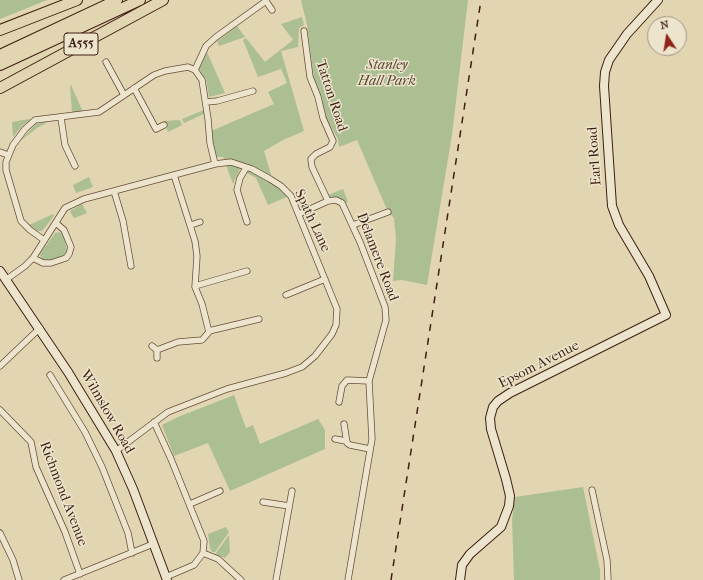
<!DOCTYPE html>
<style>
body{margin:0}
#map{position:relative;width:703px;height:580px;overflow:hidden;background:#e2d6b2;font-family:"IM FELL French Canon",serif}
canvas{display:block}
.north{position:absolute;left:647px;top:16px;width:40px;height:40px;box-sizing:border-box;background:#ece4cd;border:1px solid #a79582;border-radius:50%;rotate:348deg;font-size:11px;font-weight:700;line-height:16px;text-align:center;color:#3f1f11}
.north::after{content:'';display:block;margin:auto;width:14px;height:18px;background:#8f2418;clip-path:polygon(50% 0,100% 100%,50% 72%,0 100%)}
</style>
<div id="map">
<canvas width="703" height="580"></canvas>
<div class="north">N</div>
</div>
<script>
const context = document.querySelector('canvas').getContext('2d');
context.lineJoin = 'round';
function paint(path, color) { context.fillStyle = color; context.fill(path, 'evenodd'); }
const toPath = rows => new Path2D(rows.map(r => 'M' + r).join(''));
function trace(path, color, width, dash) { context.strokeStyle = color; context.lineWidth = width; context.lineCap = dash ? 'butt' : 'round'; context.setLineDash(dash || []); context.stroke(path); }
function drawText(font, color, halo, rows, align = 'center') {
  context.font = font + ' "IM FELL French Canon",serif'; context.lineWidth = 3; context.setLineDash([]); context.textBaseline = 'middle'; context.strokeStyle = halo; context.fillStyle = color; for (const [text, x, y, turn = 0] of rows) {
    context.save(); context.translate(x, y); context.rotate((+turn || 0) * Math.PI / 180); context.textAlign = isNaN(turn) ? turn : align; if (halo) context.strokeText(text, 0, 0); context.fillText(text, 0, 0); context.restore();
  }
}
paint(toPath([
 [0,0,47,0,0,19],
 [301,0,468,0,452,135,427,285,402,280,393,281,396,239,394,218,388,212,357,140,339,147,338,139,326,118,314,78,307,25],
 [302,17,304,25,299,28,298,47,281,51,304,131,283,140,264,151,272,178,289,196,268,205,256,178,240,169,233,184,223,157,214,157,211,131,274,104,268,92,287,83,281,69,258,77,243,40,246,38,265,62,293,40,281,24],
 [237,26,245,37,219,46,217,41],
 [207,52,225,93,209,97,206,79,199,69],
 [70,85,71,85,83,112,72,113],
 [204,110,204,114,184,123,182,119],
 [29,119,30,120,23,125,13,137,12,122],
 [180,120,182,125,168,132,164,121],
 [48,122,37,128,19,142,36,124],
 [89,177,93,187,76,193,73,185],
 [343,189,348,202,346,203,340,198,329,198,328,195],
 [82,204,87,213,75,218,73,217,70,211],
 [53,214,54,216,42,231,37,231,29,225],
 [60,232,64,236,67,251,63,256,51,261,44,260,41,258,40,254,55,233],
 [234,395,246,428,253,425,260,444,318,419,325,430,325,449,230,491,208,443,174,456,162,425,178,417],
 [583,487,600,570,600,580,514,580,512,520,515,497],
 [226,527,229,532,215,552,212,552,210,548,208,534],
 [229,535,230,552,225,558,217,555,216,553]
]), '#acbf92');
const street = toPath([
 [304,31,310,77,318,97,323,118,333,141,330,147,316,154,311,159,312,167,328,201],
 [106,62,124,95],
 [195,70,206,46,216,37,266,1,272,10],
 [134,88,156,129,164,125],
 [206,102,217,101,253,91],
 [61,118,65,145,75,166],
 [0,152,8,155],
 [246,168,240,178,237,190,247,222],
 [114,191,123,221,131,266],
 [299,214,328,201,336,200,342,203,360,242,385,307,386,320,369,381,372,439,348,580],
 [191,225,200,222],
 [353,225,388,212],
 [44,240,30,230,21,221,6,170,6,162,13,145,25,129,35,120,99,112,154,75,165,71,188,67,195,70,202,80,208,119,210,143,215,164],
 [33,258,43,263,51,263,66,258,69,254,71,247,64,230,56,223],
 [7,279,25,266,33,258,65,208,84,199,215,164,231,162,252,169,270,179,281,186,291,196,337,309,336,325,332,334,315,356,302,367,286,373,227,389,168,412,116,451],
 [195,286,247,271],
 [286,295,325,279],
 [209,331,259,319],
 [152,346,157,350,157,358],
 [157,350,178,342,202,340,209,332,202,304,195,287,197,256,195,241,174,175],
 [0,366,40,328],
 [50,375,85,432,102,467,128,533,132,553],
 [339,402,342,386,347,380,369,381],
 [0,410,31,442,36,467,65,532,80,574],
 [154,422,171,459,204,541,203,553,194,565,166,577],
 [344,424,347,443,350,445,370,449],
 [335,439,346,441],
 [592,490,607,560,608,580],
 [263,502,289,506],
 [190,504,220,491],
 [0,533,13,560,19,580],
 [203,553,218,559,241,580],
 [64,580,153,544],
 [276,580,292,491]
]);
const secondary = toPath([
 [0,271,68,372,116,451,133,489,167,580],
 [460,580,462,565,470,554,501,527,509,506,510,496,506,479,491,429,490,418,493,407,498,401,510,393,666,315,649,276,619,225,612,206,604,86,605,72,609,60,627,34,658,0]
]);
const highway = toPath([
 [0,30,77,0],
 [0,55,117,0],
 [0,65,140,0],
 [0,88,163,0]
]);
trace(street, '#684d39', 7);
trace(secondary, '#3f1f11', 10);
trace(highway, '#3f1f11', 12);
trace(street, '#ece4cd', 5.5);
trace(secondary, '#ece4cd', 8);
trace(highway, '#e2d6b2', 10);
trace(toPath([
 [391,580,481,0]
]), '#3f1f11', 1.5, [7, 7]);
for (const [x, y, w] of [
 [81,44,34]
]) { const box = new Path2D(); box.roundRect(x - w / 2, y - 11, w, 22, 3); context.fillStyle = '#ece4cd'; context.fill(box); trace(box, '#3f1f11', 1); }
drawText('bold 13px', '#3f1f11', null, [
 ["A555",81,44]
]);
drawText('italic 14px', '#5a4731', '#ece4cd', [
 ["Stanley",387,66],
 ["Hall Park",387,82]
]);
drawText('14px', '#3f1f11', '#ece4cd', [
 ["Tatton Road",331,96,72],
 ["Earl Road",595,156,-94],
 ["Spath Lane",312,221,65],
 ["Delamere Road",377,257,69],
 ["Epsom Avenue",539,365,-27],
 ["Wilmslow Road",107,412,60],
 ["Richmond Avenue",63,494,69]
]);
</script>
